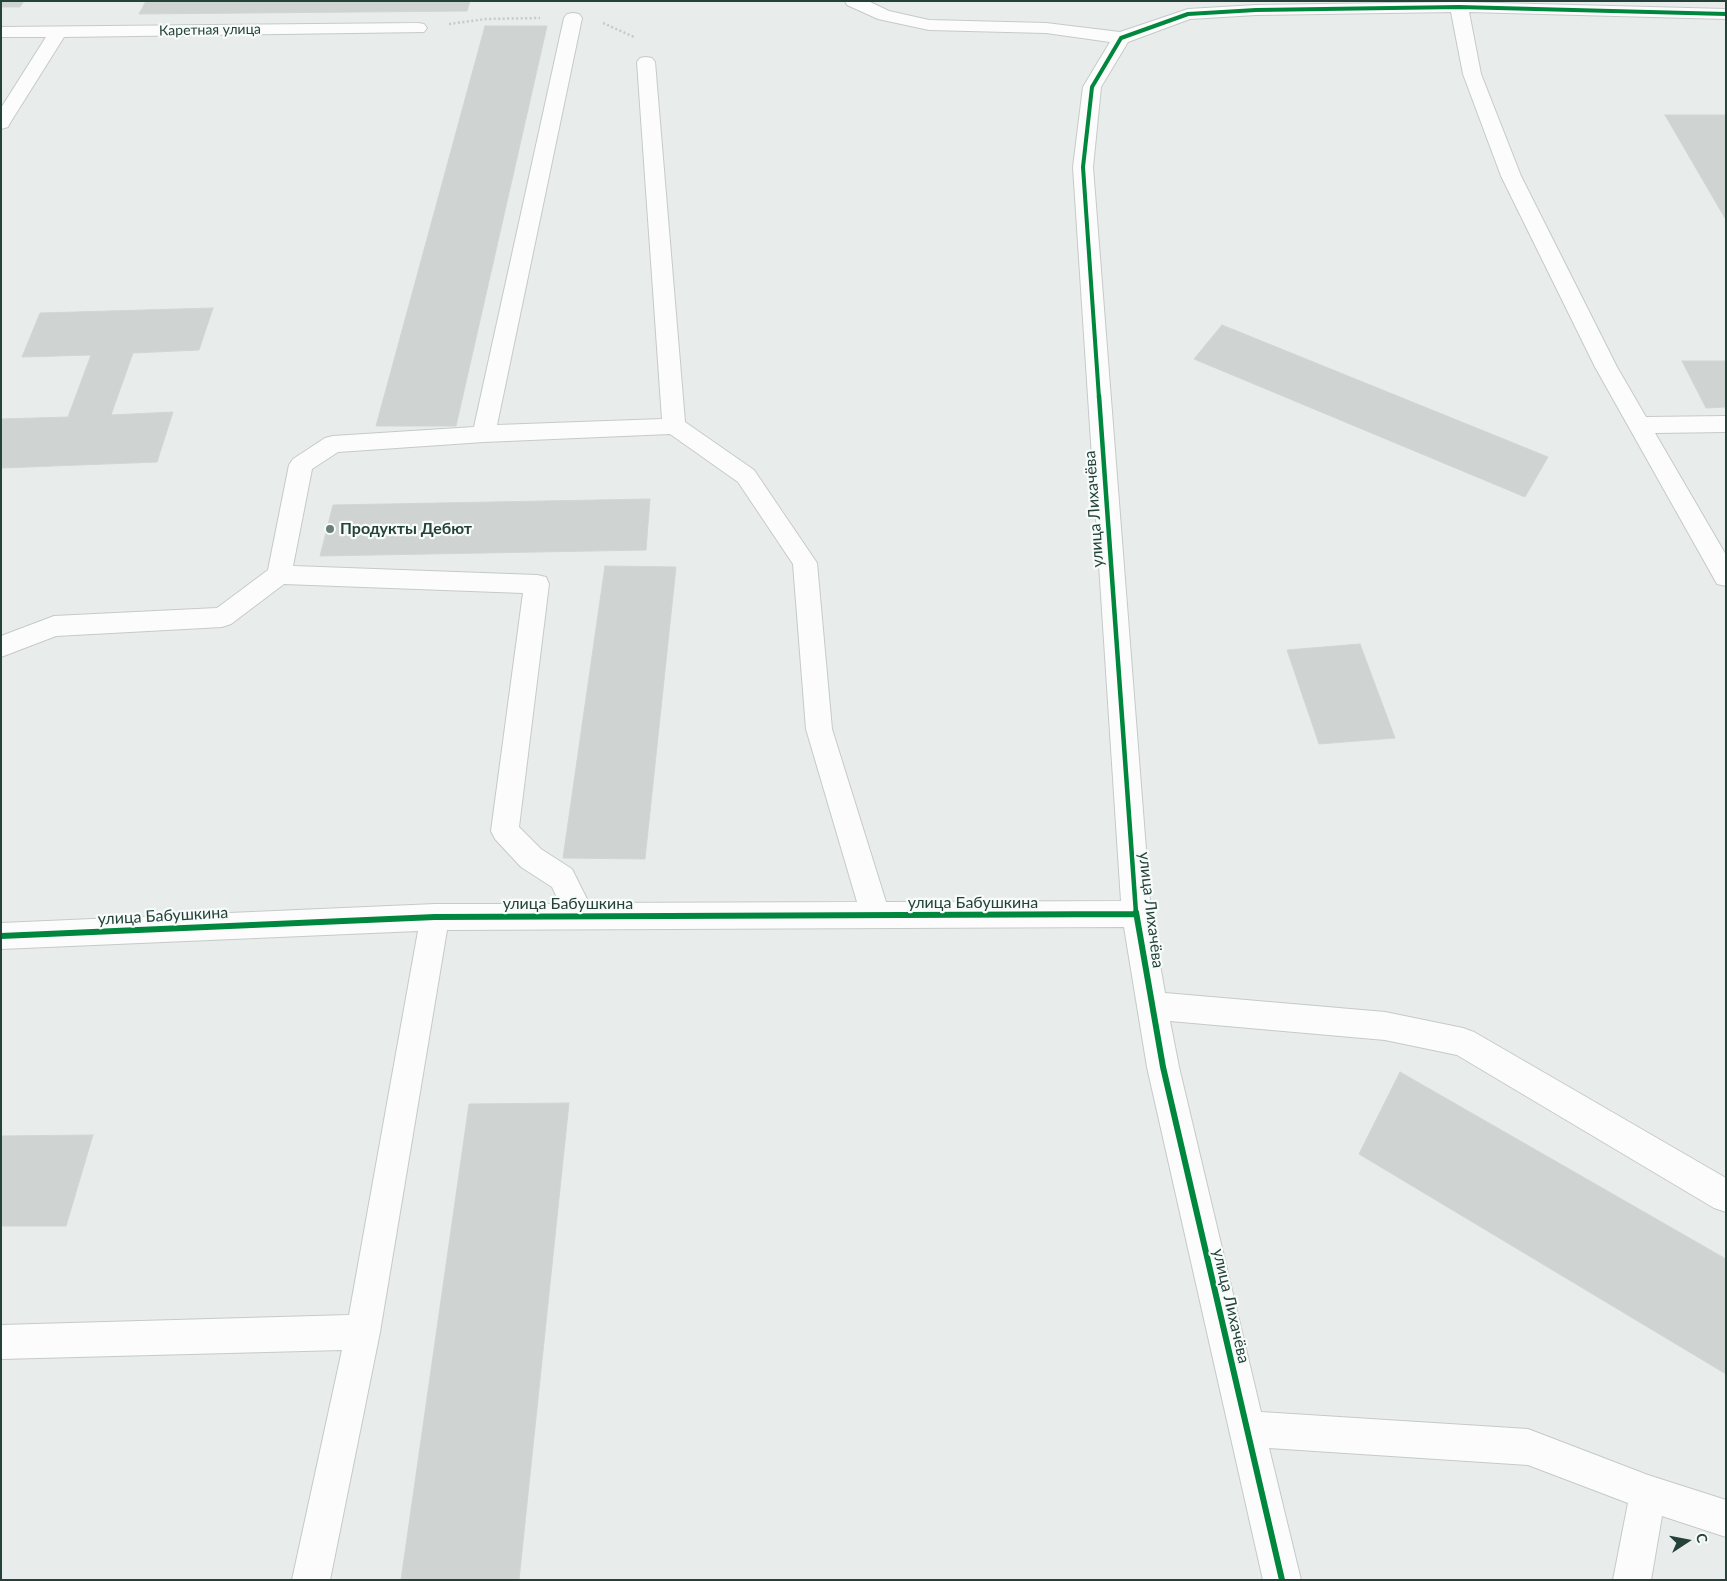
<!DOCTYPE html>
<meta charset="utf-8">
<style>
body{margin:0}
#map{position:relative;width:1727px;height:1581px;overflow:hidden;background:#e8edeb;font-family:Lato,sans-serif}
canvas{display:block}
.frame{position:absolute;inset:0;border:2px solid #24423a;pointer-events:none}
.north{position:absolute;left:1662px;top:1516px;width:50px;height:50px;-webkit-text-stroke:4px #f7fbf9;paint-order:stroke;rotate:79deg;font-size:14px;font-weight:700;line-height:20px;text-align:center;color:#24423a}
.north::after{content:'';display:block;margin:auto;width:18px;height:22px;background:#24423a;clip-path:polygon(50% 0,100% 100%,50% 72%,0 100%)}
</style>
<div id="map">
<canvas width="1727" height="1581"></canvas>
<div class="frame"></div>
<div class="north">С</div>
</div>
<script>
const context = document.querySelector('canvas').getContext('2d');
context.lineJoin = 'round';
function paint(path, color) { context.fillStyle = color; context.fill(path, 'evenodd'); }
const toPath = rows => new Path2D(rows.map(r => 'M' + r).join(''));
function trace(path, color, width, dash) { context.strokeStyle = color; context.lineWidth = width; context.lineCap = dash ? 'butt' : 'round'; context.setLineDash(dash || []); context.stroke(path); }
function drawText(font, color, halo, rows, align = 'center') {
  context.font = font + ' Lato,sans-serif'; context.lineWidth = 4.5; context.setLineDash([]); context.textBaseline = 'middle'; context.strokeStyle = halo; context.fillStyle = color; for (const [text, x, y, turn = 0] of rows) {
    context.save(); context.translate(x, y); context.rotate((+turn || 0) * Math.PI / 180); context.textAlign = isNaN(turn) ? turn : align; if (halo) context.strokeText(text, 0, 0); context.fillText(text, 0, 0); context.restore();
  }
}
const building = toPath([
 [1,1,24,1,20,7,1,7,1,1],
 [146,1,470,1,467,11,139,14,146,1],
 [485,26,547,26,456,426,376,426,485,26],
 [1665,115,1726,115,1726,220,1665,115],
 [213,308,199,350,133,353,111,415,173,412,157,462,1,468,1,419,68,417,91,355,22,357,40,313,213,308],
 [1222,325,1548,457,1525,497,1194,359,1222,325],
 [1682,361,1726,361,1726,407,1706,408,1682,361],
 [650,499,646,550,320,556,333,505,650,499],
 [605,566,676,567,645,859,563,858,605,566],
 [1360,644,1395,738,1319,744,1287,650,1360,644],
 [1400,1072,1726,1259,1726,1374,1359,1154,1400,1072],
 [569,1103,519,1580,401,1580,469,1104,569,1103],
 [93,1135,66,1226,1,1226,1,1136,93,1135]
]);
paint(building, '#cfd4d2');
trace(building, '#d1d6d4', 1);
const minor = toPath([
 [845,1,868,1,889,11,929,20,1046,23,1120,32,1188,9,1256,5,1459,2,1726,9,1726,19,1469,12,1481,74,1521,176,1617,367,1646,417,1726,416,1726,432,1655,433,1726,555,1726,586,1717,584,1595,367,1501,176,1463,74,1451,12,1256,15,1190,19,1128,42,1101,87,1093,167,1151,914,1165,993,1385,1012,1463,1028,1474,1032,1726,1178,1726,1212,1714,1208,1457,1055,1385,1040,1170,1021,1179,1067,1261,1412,1528,1429,1648,1475,1726,1500,1726,1537,1662,1516,1651,1580,1613,1580,1628,1503,1528,1465,1269,1448,1301,1580,1263,1580,1147,1067,1124,927,447,930,380,1332,330,1580,292,1580,342,1350,1,1359,1,1325,349,1315,418,931,1,949,1,923,435,904,560,904,552,887,521,867,495,839,491,831,523,593,284,584,231,624,222,627,56,636,1,657,1,636,54,616,217,608,268,570,289,465,293,459,325,438,333,436,474,427,564,18,567,14,573,13,579,14,582,18,497,425,662,419,637,62,640,58,646,57,652,58,655,62,685,422,754,470,817,563,832,729,886,902,1121,901,1073,167,1083,87,1110,42,1046,33,929,30,878,19,847,5,845,1],
 [670,434,738,482,793,564,806,729,857,902,589,903,572,869,541,849,519,827,549,584,546,577,537,575,293,566,312,469,338,452,484,442,670,434],
 [418,23,424,24,427,28,424,32,64,37,10,123,8,127,1,129,1,108,46,37,1,37,1,27,418,23]
]);
trace(minor, '#c5cac8', 2);
trace(toPath([
 [603,23,634,37],
 [449,24,486,19,540,18]
]), '#c3ccca', 2.5, [2, 2.5]);
paint(minor, '#fcfcfc');
trace(toPath([
 [1099,398,1083,167,1092,87,1121,38,1188,14,1256,10,1459,7,1726,14]
]), '#00873e', 4);
trace(toPath([
 [1099,396,1136,913]
]), '#00873e', 4.5);
trace(toPath([
 [1136,912,1163,1067,1282,1580],
 [1,936,435,917,1136,914]
]), '#00873e', 6);
for (const [x, y, r, color] of [
 [330,529,5,"#697e78"]
]) { const dot = new Path2D(); dot.arc(x, y, r, 0, 2 * Math.PI); context.fillStyle = color; context.fill(dot); trace(dot, '#f7fbf9', 2); }
drawText('14px', '#24423a', '#f7fbf9', [
 ["Каретная улица",210,30,-1]
]);
drawText('16px', '#24423a', '#f7fbf9', [
 ["улица Лихачёва",1094,509,-94],
 ["улица Бабушкина",973,903],
 ["улица Бабушкина",568,904],
 ["улица Лихачёва",1151,910,83],
 ["улица Бабушкина",163,916,-3],
 ["улица Лихачёва",1231,1306,77]
]);
drawText('bold 16px', '#24423a', '#f7fbf9', [
 ["Продукты Дебют",340,529]
], 'left');
</script>
